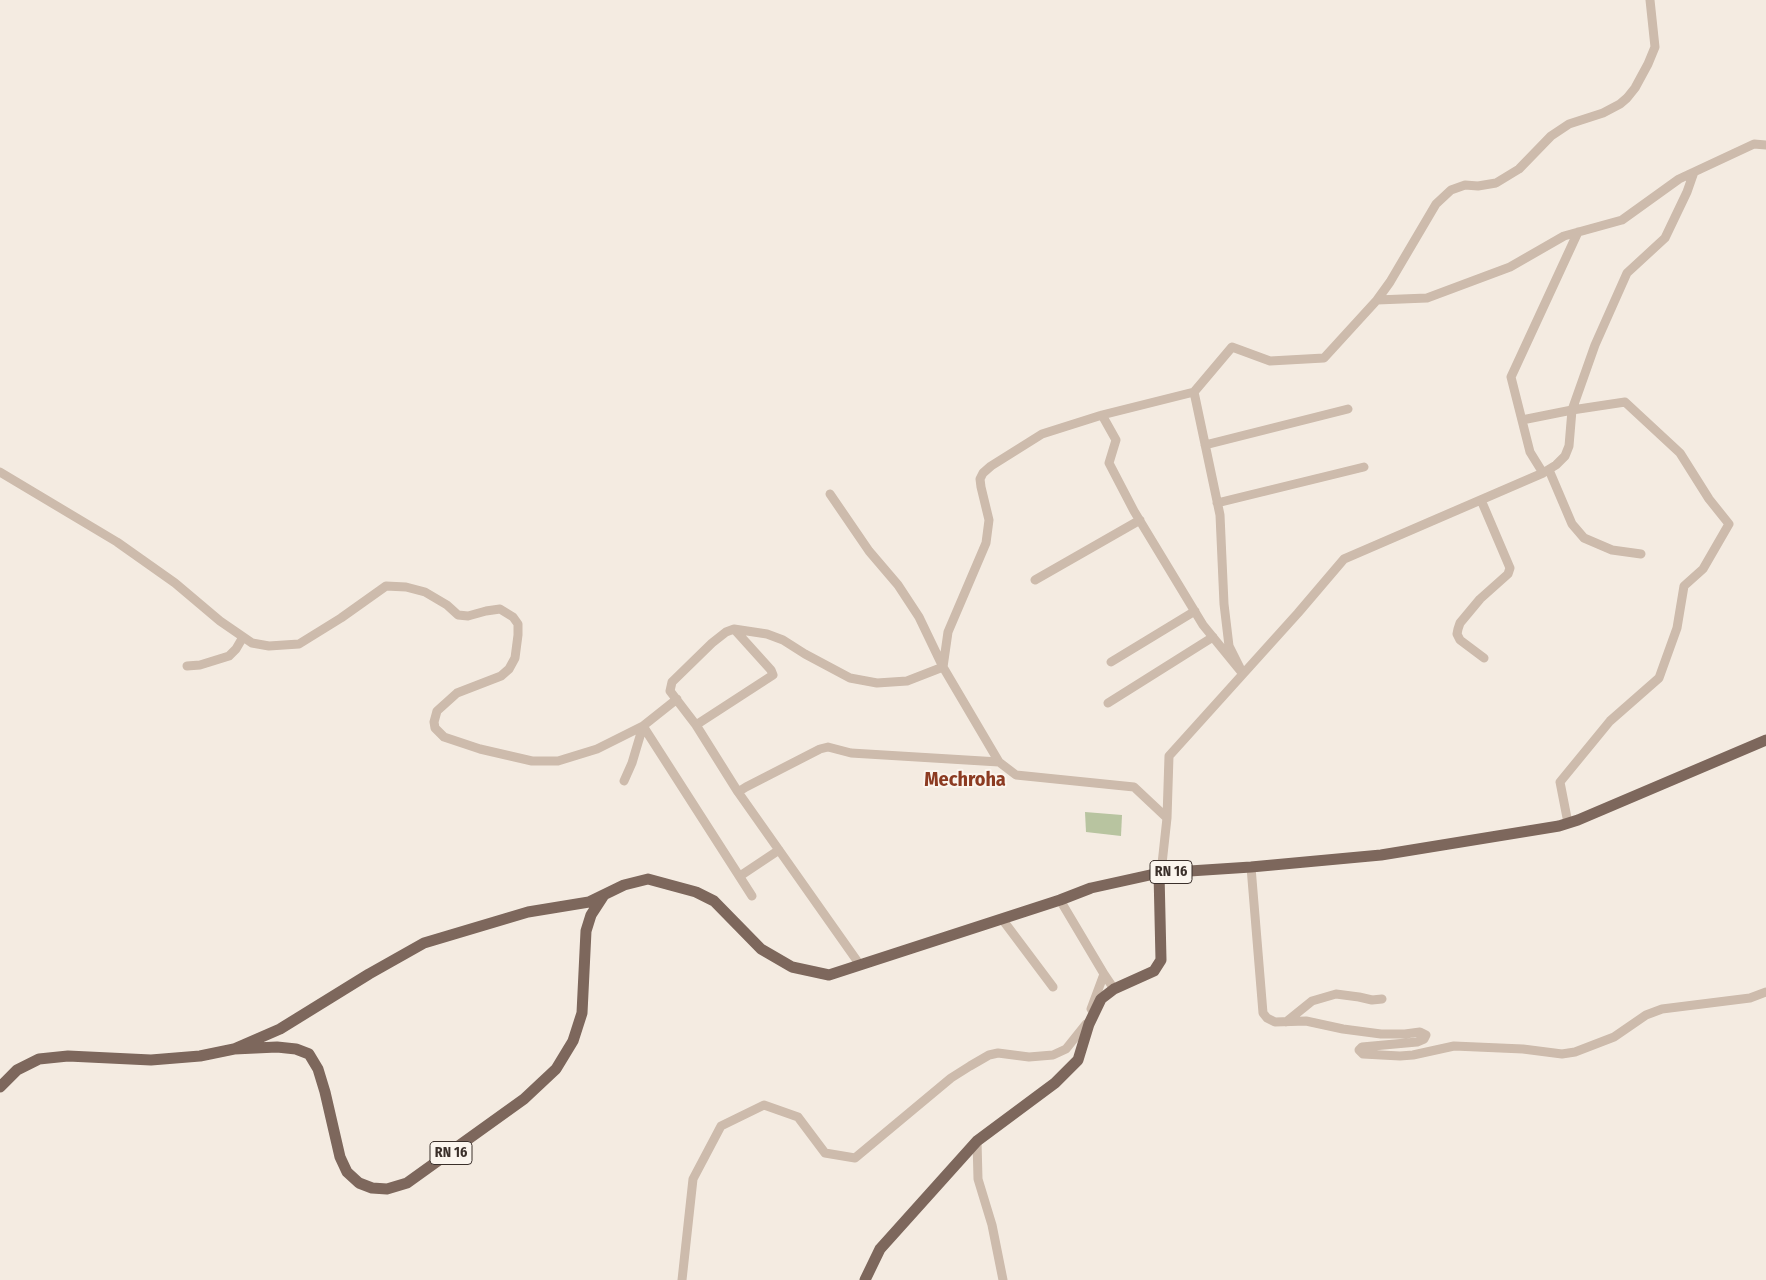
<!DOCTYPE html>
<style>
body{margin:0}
canvas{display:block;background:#f4ebe1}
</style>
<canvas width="1766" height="1280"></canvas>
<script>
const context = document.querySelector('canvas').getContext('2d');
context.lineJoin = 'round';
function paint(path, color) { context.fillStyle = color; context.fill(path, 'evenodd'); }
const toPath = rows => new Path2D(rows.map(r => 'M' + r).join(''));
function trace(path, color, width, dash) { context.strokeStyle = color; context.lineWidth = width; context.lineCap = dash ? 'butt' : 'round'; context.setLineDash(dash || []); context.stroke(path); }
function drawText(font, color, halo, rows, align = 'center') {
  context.font = font + ' "Fira Sans Condensed",sans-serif'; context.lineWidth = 4; context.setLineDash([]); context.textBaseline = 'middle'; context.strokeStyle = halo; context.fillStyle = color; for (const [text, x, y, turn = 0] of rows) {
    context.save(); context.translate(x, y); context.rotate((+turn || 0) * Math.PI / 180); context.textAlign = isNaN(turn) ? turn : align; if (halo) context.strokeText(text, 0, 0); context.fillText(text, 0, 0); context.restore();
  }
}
paint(toPath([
 [1085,812,1122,815,1121,836,1086,832]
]), '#b8c4a0');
trace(toPath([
 [1377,300,1390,282,1436,204,1451,190,1465,185,1478,186,1496,183,1519,169,1551,136,1569,124,1603,113,1620,104,1627,98,1635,88,1648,64,1655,47,1650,0],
 [1102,415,1116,440,1109,463,1134,511,1203,625,1243,674,1229,646,1224,604,1220,515,1194,392,1232,347,1270,361,1324,358,1377,300,1427,298,1510,267,1564,236,1622,220,1679,179,1754,144,1766,145],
 [1522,420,1572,410,1625,402,1680,453,1709,499,1729,524,1703,569,1684,586,1677,628,1659,678,1610,721,1560,782,1568,823],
 [1205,445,1348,409],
 [1549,470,1572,524,1584,538,1612,550,1641,554],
 [0,472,117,542,175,583,220,621,252,643,269,646,299,644,341,618,386,586,406,587,425,592,447,605,458,615,468,616,486,611,500,609,513,617,518,624,518,635,515,658,509,669,501,676,457,693,437,711,434,722,435,728,444,737,480,749,532,761,558,761,597,749,643,726,677,699],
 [1543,473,1556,465,1565,456,1569,446,1572,410,1595,345,1627,273,1665,238,1687,192,1694,172],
 [830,494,869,551,898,585,919,617,943,667,999,762,1016,775,1134,787,1167,818],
 [1481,500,1510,568,1508,574,1480,599,1460,623,1458,629,1457,634,1460,640,1484,658],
 [1217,503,1364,467],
 [1035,580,1140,520],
 [1111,662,1195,611],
 [187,666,200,665,229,656,236,649,243,637],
 [1108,703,1213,637],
 [696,725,773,675,771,670,734,629],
 [643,726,752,896],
 [624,781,632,763,643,726],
 [738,792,746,787,820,749,828,747,851,753,999,762],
 [1251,867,1263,1013,1267,1018,1275,1022,1306,1021,1343,1029,1381,1034,1405,1034,1420,1032,1426,1035,1424,1039,1417,1042,1362,1047,1359,1050,1363,1054,1400,1056,1413,1055,1454,1046,1523,1049,1562,1054,1575,1052,1614,1037,1646,1015,1662,1009,1750,998,1766,992],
 [1161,873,1167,818,1169,756,1298,613,1344,559,1543,473,1530,452,1511,377,1578,232],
 [740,876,779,850],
 [1060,900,1104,974],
 [1002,919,1053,987],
 [860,965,738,792,696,725,670,691,672,682,712,643,726,632,734,629,767,634,783,640,805,654,850,678,877,683,907,681,943,667,948,632,986,543,989,520,981,487,980,479,983,473,991,466,1042,434,1102,415,1194,392],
 [1091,1009,1104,974,1114,989],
 [1286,1022,1312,1001,1336,994,1359,997,1372,1000,1382,999],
 [977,1141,978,1179,992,1225,1003,1280],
 [682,1280,693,1179,721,1126,764,1105,798,1117,825,1153,855,1158,951,1078,970,1066,989,1055,998,1053,1029,1057,1053,1055,1066,1049,1086,1024]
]), '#cdbbac', 9);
trace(toPath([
 [234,1049,280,1029,369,974,424,943,528,912,589,902,624,885,648,879,696,892,714,901,761,949,792,967,829,975,1060,900,1091,888,1159,873,1251,867,1381,855,1559,826,1578,820,1766,740],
 [0,1087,17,1070,39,1059,68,1056,151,1060,200,1056,234,1049,277,1047,296,1049,309,1054,318,1069,325,1092,340,1157,347,1172,359,1183,372,1188,387,1189,407,1183,524,1099,556,1069,573,1041,582,1013,586,931,591,915,604,895],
 [865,1280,880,1249,977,1141,1055,1083,1078,1060,1089,1024,1101,999,1114,989,1154,971,1161,960,1159,873]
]), '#7d675c', 11);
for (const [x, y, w] of [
 [1171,872,42],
 [451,1153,42]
]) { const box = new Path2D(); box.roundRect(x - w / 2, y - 11.5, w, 23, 4); context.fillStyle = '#fbf5ee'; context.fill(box); trace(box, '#3b302b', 1); }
drawText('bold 14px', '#3b302b', null, [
 ["RN 16",1171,872],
 ["RN 16",451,1153]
]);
drawText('bold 20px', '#8c3b22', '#fbf5ee', [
 ["Mechroha",965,780]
]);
</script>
